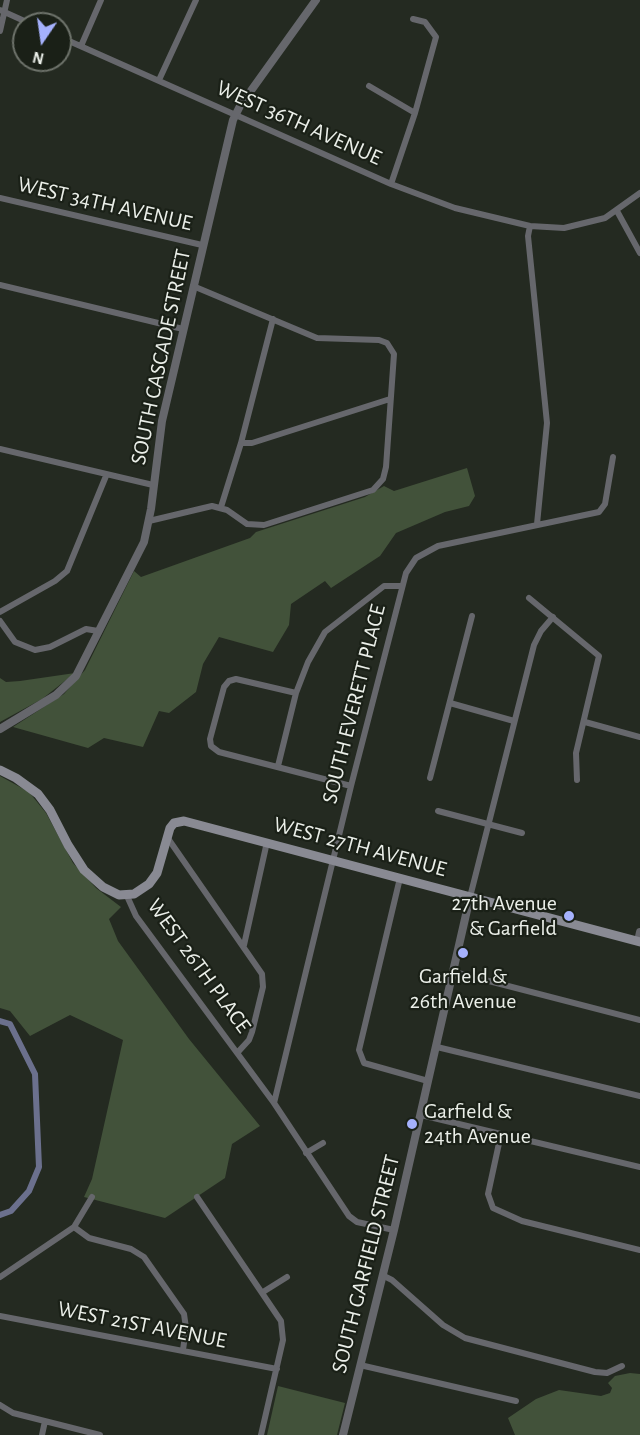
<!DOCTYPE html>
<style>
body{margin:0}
#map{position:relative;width:640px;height:1435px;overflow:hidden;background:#242a21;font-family:"Alegreya Sans",sans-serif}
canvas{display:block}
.north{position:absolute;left:12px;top:12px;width:60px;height:60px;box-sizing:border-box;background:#1a2017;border:2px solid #6e736b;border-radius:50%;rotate:193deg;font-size:16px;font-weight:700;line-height:24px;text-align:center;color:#ebefe9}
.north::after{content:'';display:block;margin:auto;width:21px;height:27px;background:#a5b1fc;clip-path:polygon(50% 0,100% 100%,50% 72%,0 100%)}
</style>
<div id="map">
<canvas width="640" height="1435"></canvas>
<div class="north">N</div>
</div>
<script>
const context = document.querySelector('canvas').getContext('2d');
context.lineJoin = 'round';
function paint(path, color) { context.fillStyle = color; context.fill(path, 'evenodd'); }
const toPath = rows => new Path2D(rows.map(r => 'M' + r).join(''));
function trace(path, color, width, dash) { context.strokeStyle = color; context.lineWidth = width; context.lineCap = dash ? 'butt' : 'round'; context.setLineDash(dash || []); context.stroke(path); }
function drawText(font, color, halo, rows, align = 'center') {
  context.font = font + ' "Alegreya Sans",sans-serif'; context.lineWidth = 4.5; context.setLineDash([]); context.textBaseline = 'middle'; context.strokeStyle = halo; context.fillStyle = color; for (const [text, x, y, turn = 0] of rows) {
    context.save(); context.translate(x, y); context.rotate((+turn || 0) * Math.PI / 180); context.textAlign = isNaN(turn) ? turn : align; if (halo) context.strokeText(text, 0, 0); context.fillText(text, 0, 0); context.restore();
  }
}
paint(toPath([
 [467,468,475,496,469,506,445,512,396,533,380,556,331,588,325,581,291,604,289,625,273,652,219,637,203,664,196,692,169,713,159,711,143,747,104,738,88,748,13,727,64,694,85,670,134,571,141,577,250,538,256,532,365,497,384,486,394,491],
 [75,673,42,699,0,722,0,678,6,682,20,681],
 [0,776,29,792,46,813,73,863,96,888,121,907,109,919,118,941,189,1039,260,1126,232,1144,225,1178,165,1218,84,1197,92,1179,123,1040,70,1015,30,1036,10,1011,0,1008],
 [630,1373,640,1374,640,1435,515,1435,508,1418,536,1399,559,1390,601,1396,610,1393,612,1388,608,1383,615,1376],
 [278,1386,345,1403,337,1435,267,1435]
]), '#42523a');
trace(toPath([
 [0,1021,10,1024,35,1074,39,1167,29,1191,11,1211,0,1215]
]), '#6b708d', 6);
trace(toPath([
 [0,10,31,24],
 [0,31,7,0],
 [60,37,391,184,455,208,530,226,564,228,605,218,640,193],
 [81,46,101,0],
 [159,80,196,0],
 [369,86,415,113],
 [391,184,415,113,436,37,425,22,413,19],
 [0,198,202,245],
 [617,211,640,253],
 [530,226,528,236,547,423,537,524],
 [0,285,183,329],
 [241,443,252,443,390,399],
 [0,449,153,485],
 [221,507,241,443,273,319],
 [149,521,212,506,227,510,247,524,264,525,373,490,383,479,386,467,394,354,387,343,379,340,317,338,193,286],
 [529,598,599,656,576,753,577,780],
 [0,612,55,581,67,571,106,476],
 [0,621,15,642,35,650,50,647,86,629,98,631],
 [296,693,236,679,229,681,224,687,210,739,211,746,219,752,351,786],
 [450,703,514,721],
 [585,722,640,737],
 [278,766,296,693,308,662,325,632,384,586,402,586],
 [430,778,472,616],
 [438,811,522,833],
 [167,837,262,974,263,987,252,1032,249,1040,238,1052],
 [400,878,359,1050,364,1063,428,1081],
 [127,896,136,916,274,1103,349,1216,357,1222,394,1230],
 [470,897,534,645,541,631,553,617],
 [244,945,267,842],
 [454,972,640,1020],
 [437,1047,640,1096],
 [274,1103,351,786,406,573,416,558,438,546,599,512,605,504,613,457],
 [421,1115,640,1167],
 [501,1134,488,1194,493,1208,522,1221,640,1250],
 [306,1153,323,1143],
 [197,1197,281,1321,283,1340,261,1435],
 [74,1227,89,1238,131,1249,144,1257,184,1314,186,1328,183,1350],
 [382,1275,392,1280,443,1325,465,1338,595,1372,607,1373,622,1366],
 [0,1277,74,1227,92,1197],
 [263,1292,287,1277],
 [0,1316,277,1369],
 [360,1365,516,1401],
 [0,1405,13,1413,100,1435],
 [42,1435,45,1421]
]), '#66676c', 6);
trace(toPath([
 [0,729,56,695,76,676,144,542,151,509,162,421,233,120,240,106,316,0],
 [638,941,640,932],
 [343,1435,394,1230,470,897]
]), '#66676c', 8);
trace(toPath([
 [0,770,16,778,38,794,50,810,68,845,84,870,103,887,119,895,134,894,149,884,157,873,170,828,174,823,184,821,640,942]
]), '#898a93', 9);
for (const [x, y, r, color] of [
 [569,916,6,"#a5b1fc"],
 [463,953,6,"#a5b1fc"],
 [412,1124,6,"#a5b1fc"]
]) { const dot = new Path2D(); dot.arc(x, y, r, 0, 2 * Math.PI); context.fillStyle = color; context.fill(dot); trace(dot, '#1a2017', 2); }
drawText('22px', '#ebefe9', '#1a2017', [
 ["WEST 36TH AVENUE",299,123,24],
 ["WEST 34TH AVENUE",105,204,13],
 ["SOUTH CASCADE STREET",161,357,-78],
 ["SOUTH EVERETT PLACE",354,704,-76],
 ["WEST 27TH AVENUE",360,847,15],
 ["WEST 26TH PLACE",199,966,54],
 ["SOUTH GARFIELD STREET",366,1264,-76],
 ["WEST 21ST AVENUE",142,1325,11]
]);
drawText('22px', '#ebefe9', '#1a2017', [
 ["27th Avenue",557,903],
 ["& Garfield",557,928],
 ["Garfield &",463,976,"center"],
 ["26th Avenue",463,1001,"center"],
 ["Garfield &",424,1111,"left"],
 ["24th Avenue",424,1136,"left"]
], 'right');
</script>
